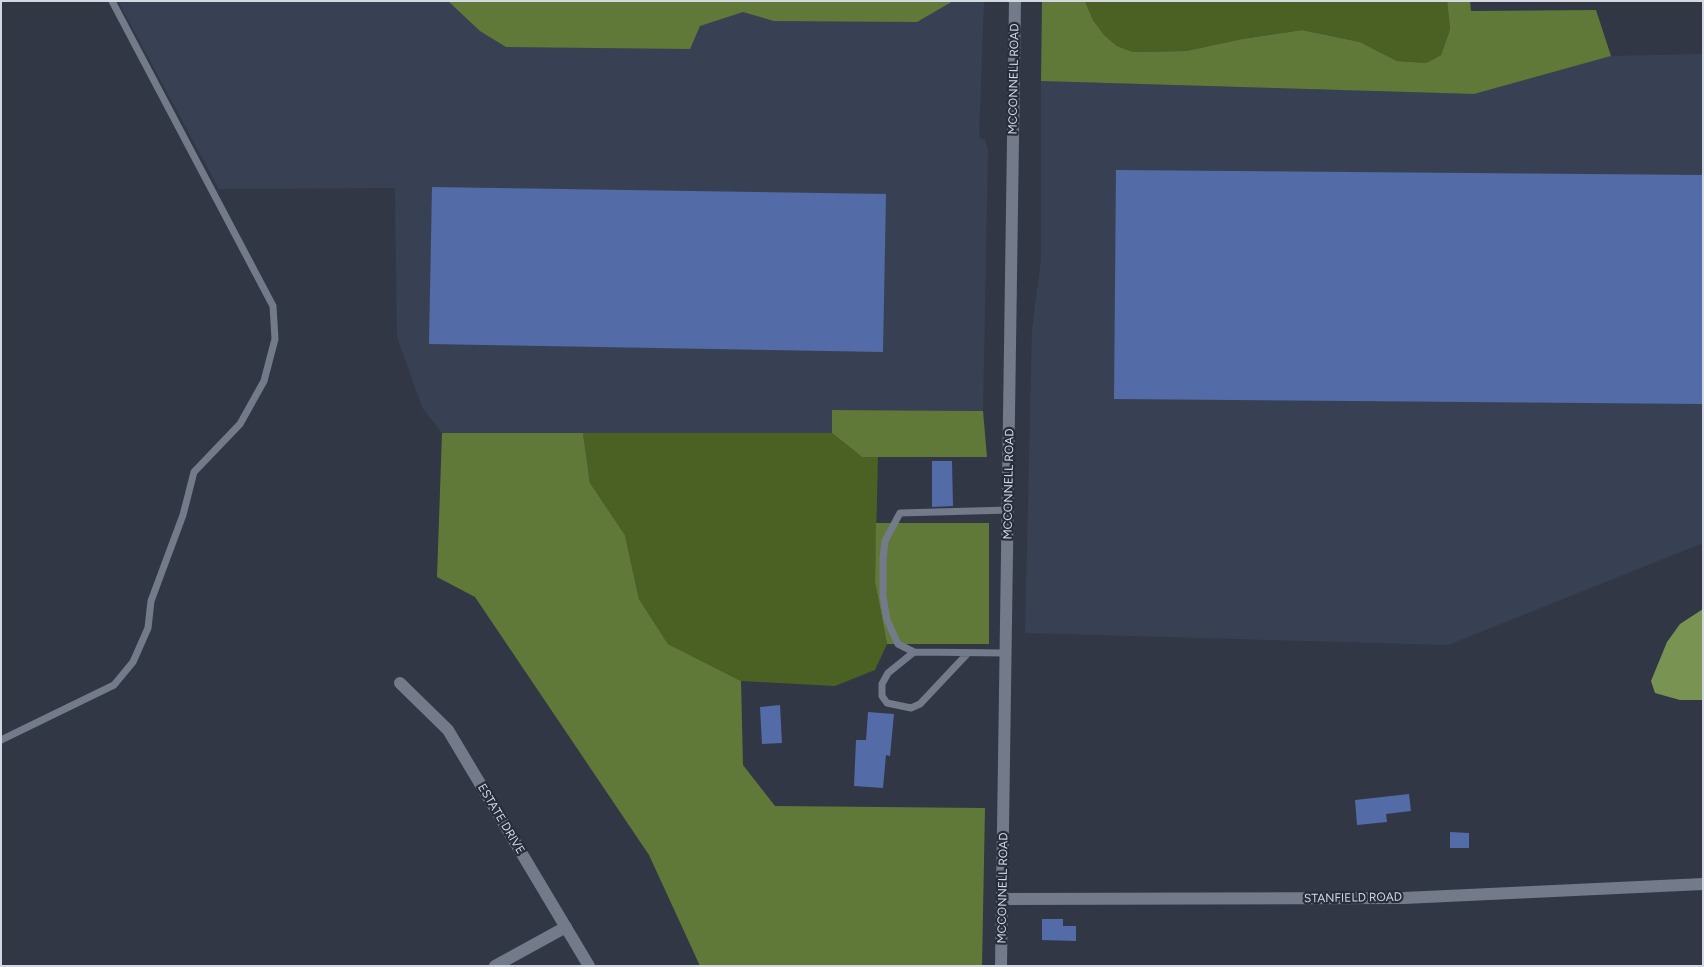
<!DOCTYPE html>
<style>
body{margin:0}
#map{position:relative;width:1704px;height:967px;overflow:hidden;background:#313745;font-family:Figtree,sans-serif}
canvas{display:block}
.frame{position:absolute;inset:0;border:2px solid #d4d8e1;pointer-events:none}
</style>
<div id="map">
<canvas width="1704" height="967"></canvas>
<div class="frame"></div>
</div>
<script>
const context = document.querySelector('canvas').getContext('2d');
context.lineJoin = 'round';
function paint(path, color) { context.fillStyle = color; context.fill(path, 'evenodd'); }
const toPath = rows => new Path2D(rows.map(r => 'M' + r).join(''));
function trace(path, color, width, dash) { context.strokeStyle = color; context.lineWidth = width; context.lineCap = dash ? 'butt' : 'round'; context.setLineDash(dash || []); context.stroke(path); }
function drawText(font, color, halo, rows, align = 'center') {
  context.font = font + ' Figtree,sans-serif'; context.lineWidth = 4.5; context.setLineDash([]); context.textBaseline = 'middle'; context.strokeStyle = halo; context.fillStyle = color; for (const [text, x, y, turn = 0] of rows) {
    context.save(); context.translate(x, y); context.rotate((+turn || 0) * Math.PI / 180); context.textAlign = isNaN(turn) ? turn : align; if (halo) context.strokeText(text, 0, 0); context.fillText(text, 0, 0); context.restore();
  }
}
paint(toPath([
 [118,1,984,1,979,137,985,140,988,150,983,411,833,410,832,433,442,433,422,407,397,337,395,188,219,189],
 [1703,54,1703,543,1448,645,1025,633,1032,330,1041,260,1041,81,1474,94,1611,56]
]), '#384154');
paint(toPath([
 [1085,1,1447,1,1450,29,1441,55,1426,63,1397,61,1360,42,1302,30,1242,39,1186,51,1133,52,1117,46,1104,35,1093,20],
 [583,433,832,433,862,457,878,456,875,582,887,644,875,670,835,686,741,681,668,644,639,599,625,535,590,483]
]), '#4a6123');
paint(toPath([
 [448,1,953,1,917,22,774,21,743,12,700,26,690,49,506,47,480,31],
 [1042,1,1085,1,1093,20,1104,35,1117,46,1133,52,1186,51,1242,39,1302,30,1360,42,1397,61,1426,63,1441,55,1450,29,1447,1,1470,1,1471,11,1596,10,1611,56,1474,94,1041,81],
 [832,410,983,411,987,457,862,457,832,433],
 [442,433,583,433,590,483,625,535,639,599,668,644,741,681,743,765,775,806,985,808,982,966,700,966,649,855,475,597,437,577],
 [876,523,989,523,989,644,887,644,875,582]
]), '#607938');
paint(toPath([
 [1703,609,1703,700,1680,700,1655,693,1651,681,1667,642,1680,624]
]), '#799452');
paint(toPath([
 [1116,170,1703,175,1703,404,1114,399],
 [432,187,886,194,883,352,429,344],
 [932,461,952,461,953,506,932,507],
 [780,705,782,743,762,744,760,707],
 [868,712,894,714,890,756,886,755,883,788,854,786,856,740,866,740],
 [1409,794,1411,811,1386,814,1387,822,1357,825,1355,800],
 [1450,832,1469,833,1469,848,1450,848],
 [1042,919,1063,919,1063,926,1076,926,1076,941,1042,940]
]), '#536ba6');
trace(toPath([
 [914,652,888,673,882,684,882,696,887,703,911,708,920,704,968,653],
 [1006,653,914,652,898,644,887,620,883,596,883,559,885,541,900,513,1009,510],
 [1,740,114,685,133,662,148,628,151,601,183,515,194,472,240,424,264,381,275,339,273,306,112,1]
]), '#737a8a', 7);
trace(toPath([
 [400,683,448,730,589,966],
 [1003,899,1404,898,1703,884],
 [495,966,566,927]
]), '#737a8a', 12);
trace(toPath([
 [1001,966,1015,1]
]), '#737a8a', 12);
drawText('12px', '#d4d8e1', '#272d3b', [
 ["MCCONNELL ROAD",1014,79,-89],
 ["MCCONNELL ROAD",1009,484,-89],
 ["ESTATE DRIVE",501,819,59],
 ["MCCONNELL ROAD",1003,888,-89],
 ["STANFIELD ROAD",1353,898,-1]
]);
</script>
